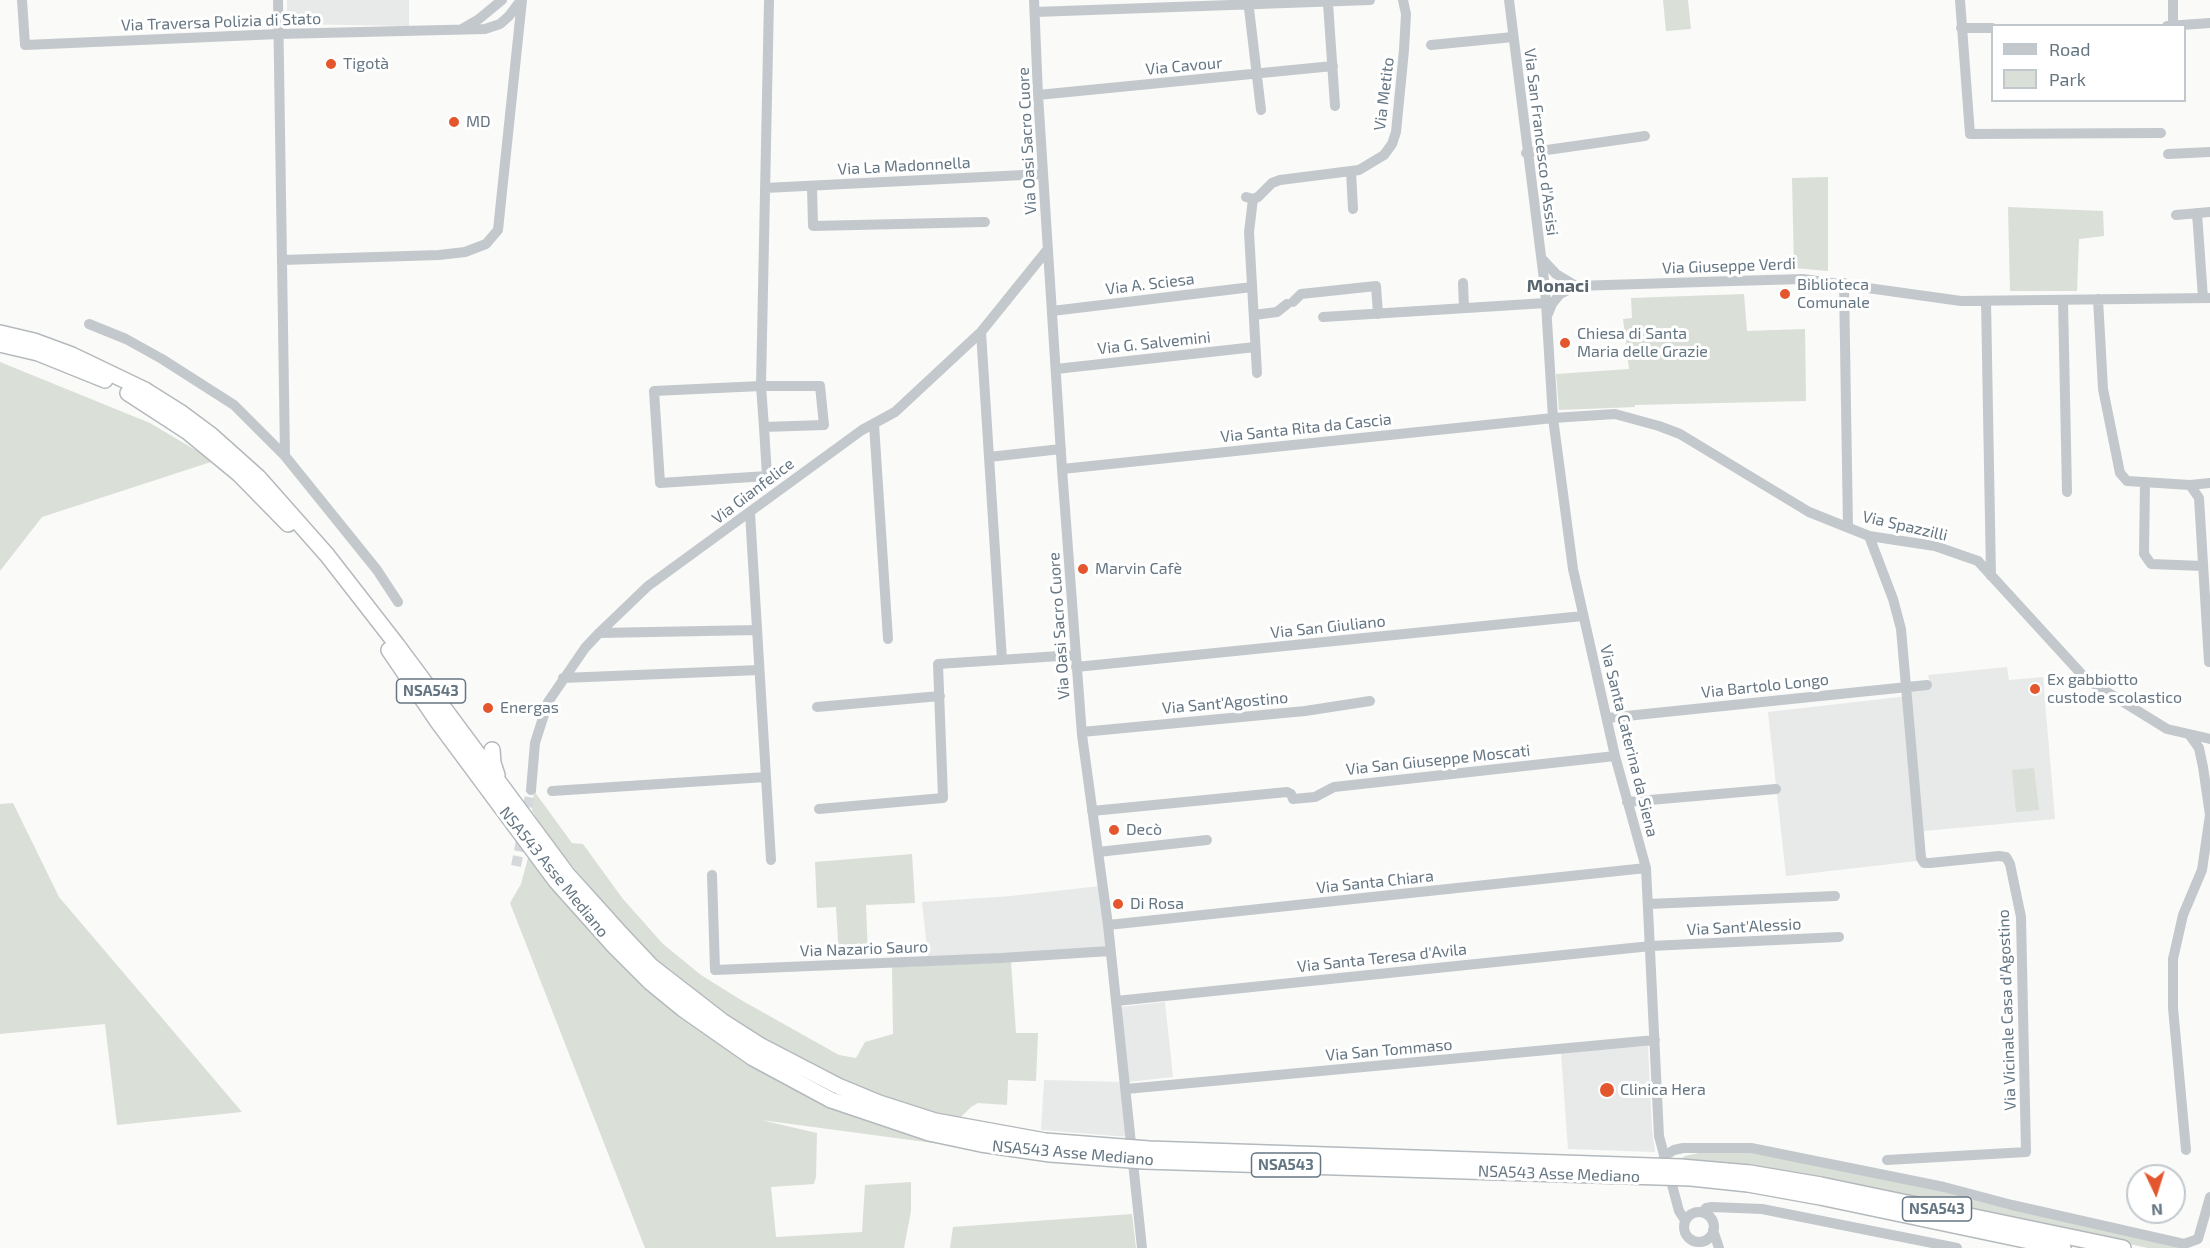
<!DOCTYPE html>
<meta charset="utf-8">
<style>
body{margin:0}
#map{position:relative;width:2210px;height:1248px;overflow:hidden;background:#fafaf8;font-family:"Exo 2",sans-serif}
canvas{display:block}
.legend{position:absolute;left:1991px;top:24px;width:195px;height:78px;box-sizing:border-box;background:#fff;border:2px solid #c1c8cd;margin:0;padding:8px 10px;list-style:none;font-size:18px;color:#657683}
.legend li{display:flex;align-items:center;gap:12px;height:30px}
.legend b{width:30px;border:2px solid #c1c8cd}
.north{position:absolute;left:2126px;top:1164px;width:60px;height:60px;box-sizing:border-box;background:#fff;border:2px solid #c1c8cd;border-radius:50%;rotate:176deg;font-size:16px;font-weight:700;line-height:24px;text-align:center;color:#657683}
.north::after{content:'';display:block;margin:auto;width:21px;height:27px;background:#e4572e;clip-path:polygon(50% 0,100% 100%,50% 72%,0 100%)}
</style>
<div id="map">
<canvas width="2210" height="1248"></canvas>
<ul class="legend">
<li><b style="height:8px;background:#c3c8cc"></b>Road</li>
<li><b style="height:16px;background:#dadfd7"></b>Park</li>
</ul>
<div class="north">N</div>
</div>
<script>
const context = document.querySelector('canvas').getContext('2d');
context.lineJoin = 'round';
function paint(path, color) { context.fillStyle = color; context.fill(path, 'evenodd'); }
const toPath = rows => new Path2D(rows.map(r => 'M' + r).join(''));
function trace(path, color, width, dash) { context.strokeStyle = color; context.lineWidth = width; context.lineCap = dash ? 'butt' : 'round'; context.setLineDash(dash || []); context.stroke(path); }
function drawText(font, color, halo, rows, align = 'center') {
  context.font = font + ' "Exo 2",sans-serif'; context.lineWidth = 6; context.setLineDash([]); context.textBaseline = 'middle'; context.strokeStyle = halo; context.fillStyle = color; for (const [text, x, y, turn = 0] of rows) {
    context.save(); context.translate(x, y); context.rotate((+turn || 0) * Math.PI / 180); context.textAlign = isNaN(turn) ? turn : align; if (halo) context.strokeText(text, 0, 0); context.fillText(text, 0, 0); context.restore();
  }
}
paint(toPath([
 [287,0,409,0,409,26,287,24],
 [2007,667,2009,680,2043,677,2055,819,1924,831,1926,860,1786,876,1768,712,1908,696,1909,689,1931,687,1928,675],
 [1100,886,1108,955,929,966,922,902,1011,896],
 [1165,1002,1173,1077,1128,1082,1120,1007],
 [1648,1046,1652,1128,1655,1152,1568,1149,1561,1053],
 [1044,1080,1123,1082,1129,1137,1041,1130]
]), '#e8e9e9');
paint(toPath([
 [1663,0,1688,0,1691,29,1666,31],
 [1828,177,1828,271,1794,268,1792,178],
 [2008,207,2103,211,2104,236,2079,239,2077,291,2010,291],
 [1744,294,1747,331,1805,329,1806,401,1635,405,1635,407,1559,410,1556,374,1629,369,1623,319,1632,318,1631,298],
 [0,362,150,423,214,461,42,517,0,571],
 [2034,768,2039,810,2016,812,2012,770],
 [534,791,572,843,583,844,623,899,663,944,701,975,741,1000,839,1055,856,1058,865,1042,893,1034,892,967,1011,962,1016,1033,1038,1033,1036,1081,1008,1080,1007,1105,978,1103,971,1107,962,1116,948,1145,761,1120,817,1133,816,1177,814,1184,771,1187,776,1237,862,1232,865,1185,911,1182,911,1211,904,1248,645,1248,510,903,521,884,529,854,580,917,832,1107,842,1083,735,1023,663,966,630,934,553,843,532,811],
 [13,803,59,897,242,1112,117,1125,105,1024,0,1034,0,804],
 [912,854,915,903,866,905,868,957,839,958,836,907,817,908,815,862],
 [1699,1153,1751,1153,1940,1189,2036,1214,2191,1248,2148,1248,1997,1215,1957,1203,1924,1199,1770,1169,1681,1159,1685,1156],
 [1132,1214,1136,1248,950,1248,953,1227]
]), '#dadfd7');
trace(toPath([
 [516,866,531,790]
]), '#d5d9db', 10, [10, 5]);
const highway = toPath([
 [0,333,34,341,72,355,145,390,180,412,211,435,258,477,327,555,397,645,567,874,621,934,651,966,722,1021,761,1046,838,1086],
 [0,344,38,353,105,380],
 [128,393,188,432,239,474,288,524],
 [389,650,438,722,556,881,615,947,650,982,683,1009,753,1058,831,1100],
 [492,750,493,763,497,775],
 [1750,1173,1821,1185,2123,1248],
 [1748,1184,1820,1197,2063,1248]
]);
trace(highway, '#b4b9bd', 18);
trace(toPath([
 [22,0,25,45,279,34,485,29,500,24,509,16,521,0],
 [278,0,285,456],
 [1034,0,1038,95,1062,469,1082,735,1108,925,1142,1248],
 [1248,0,1261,110],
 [1509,0,1545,288,1553,418,1573,569,1615,756,1646,868,1659,1136,1679,1211,1685,1220],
 [1960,0,1970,134,2161,133],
 [1328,3,1335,106],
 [1035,12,1370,0],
 [2173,25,2173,0],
 [2167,26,2210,23],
 [1961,28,1992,28],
 [462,29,479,19,502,0],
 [1431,45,1513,37],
 [1038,95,1333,66],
 [1526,153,1645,136],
 [2168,154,2210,152],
 [1351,171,1353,209],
 [812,186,813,226,985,222],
 [765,188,1043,174],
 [1246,197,1253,199,1258,197,1272,183,1280,180,1359,170,1384,155,1392,144,1396,132,1404,50,1406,14,1403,0],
 [1253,199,1249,232,1257,373],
 [2197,213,2203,298],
 [2176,215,2210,212],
 [1542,259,1556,274,1576,286],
 [282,260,439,255,465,252,486,244,498,230,522,0],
 [1463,283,1464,308],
 [1844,283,1848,527],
 [2098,299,2103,389,2120,473,2127,481,2190,485,2210,483],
 [2063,300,2067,492],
 [1986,301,1991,576],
 [1293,302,1301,294,1376,286,1378,314],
 [1052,311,1252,287],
 [1548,314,1552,304,1560,294,1576,286,1733,281,1803,279,1961,301,2210,298],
 [1254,315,1277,312,1287,304],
 [1323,317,1546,303],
 [89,324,126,339,162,359,234,405,285,456,377,570,398,602],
 [981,332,1002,660],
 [1056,369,1255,347],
 [874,424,888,639],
 [764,427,824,425,820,386,761,386,654,391,660,483,767,476,764,427,761,386,769,0],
 [989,457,1061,449],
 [1062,469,1553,418,1615,414,1659,426,1680,434,1809,512,1869,536,1935,546,1978,561,2086,679,2167,729,2210,739],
 [2145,482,2144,554,2151,564,2203,566],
 [2190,485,2199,498,2209,662],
 [750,513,771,860],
 [1869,536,1893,599,1901,629,1921,858,1924,863,1930,863,1999,856,2006,857,2010,864,2021,917,2026,1152,1887,1160],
 [599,633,757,630],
 [1076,667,1583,616],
 [563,678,759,670],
 [817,707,940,696],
 [1607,718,1927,685],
 [1082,732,1305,711,1370,701],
 [531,790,535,743,548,702,585,648,599,633,648,586,862,430,895,412,981,332,1048,249],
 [552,791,766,777],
 [1627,802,1776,789],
 [819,809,943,798,938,664,1075,655],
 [1092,811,1287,792,1291,794,1293,799,1315,797,1334,787,1615,756],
 [1098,852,1207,840],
 [712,875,715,970,1001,958,1110,951],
 [1649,904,1835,896],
 [1108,925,1646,868],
 [1116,1001,1651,946,1839,937],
 [1126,1089,1655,1040],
 [2186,1150,2173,1008,2173,959,2183,915,2202,870,2210,815,2203,767,2199,748,2189,734],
 [1664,1156,1674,1150,1683,1148,1751,1148,1944,1187,2012,1205,2184,1244,2198,1239,2210,1197],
 '1684 1227a15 15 0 1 1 30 0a15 15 0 1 1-30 0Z',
 [1703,1212,1706,1208,1712,1207,1762,1209,1957,1248],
 [1713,1230,1719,1248]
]), '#c3c8cc', 10);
trace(highway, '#fff', 15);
const highwayBridge = toPath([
 [838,1086,879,1103,935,1121,1045,1141,1149,1149,1681,1167,1750,1173],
 [831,1100,929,1133,981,1144,1050,1154,1144,1161,1691,1178,1748,1184]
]);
trace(highwayBridge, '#b4b9bd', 18, []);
trace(highwayBridge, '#fff', 15);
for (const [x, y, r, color] of [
 [331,64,6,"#e4572e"],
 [454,122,6,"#e4572e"],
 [1785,294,6,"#e4572e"],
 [1565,343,6,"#e4572e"],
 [1083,569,6,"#e4572e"],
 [2035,689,6,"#e4572e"],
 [488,708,6,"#e4572e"],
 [1114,830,6,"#e4572e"],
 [1118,904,6,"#e4572e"],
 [1607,1090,8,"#e4572e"]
]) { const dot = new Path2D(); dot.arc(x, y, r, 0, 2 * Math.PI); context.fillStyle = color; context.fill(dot); trace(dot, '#fff', 2); }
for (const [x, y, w] of [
 [431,691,69],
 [1286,1165,69],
 [1937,1209,69]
]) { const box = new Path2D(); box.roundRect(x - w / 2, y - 12, w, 24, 4.5); context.fillStyle = '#fff'; context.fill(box); trace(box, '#657683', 1.5); }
drawText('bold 15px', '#657683', null, [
 ["NSA543",431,691],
 ["NSA543",1286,1165],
 ["NSA543",1937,1209]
]);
drawText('16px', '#657683', '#fff', [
 ["Via Traversa Polizia di Stato",221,22,-2],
 ["Via Cavour",1184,66,-5],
 ["Via Metito",1384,94,-83],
 ["Via Oasi Sacro Cuore",1027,141,-93],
 ["Via San Francesco d'Assisi",1541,142,83],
 ["Via La Madonnella",904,166,-3],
 ["Via Giuseppe Verdi",1729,266,-2],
 ["Via A. Sciesa",1150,284,-7],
 ["Via G. Salvemini",1154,343,-6],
 ["Via Santa Rita da Cascia",1306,428,-6],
 ["Via Gianfelice",753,491,-37],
 ["Via Spazzilli",1905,526,13],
 ["Via Oasi Sacro Cuore",1059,626,-94],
 ["Via San Giuliano",1328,627,-6],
 ["Via Bartolo Longo",1765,686,-6],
 ["Via Sant'Agostino",1225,703,-5],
 ["Via Santa Caterina da Siena",1629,741,76],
 ["Via San Giuseppe Moscati",1438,760,-6],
 ["NSA543 Asse Mediano",554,872,51],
 ["Via Santa Chiara",1375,882,-6],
 ["Via Sant'Alessio",1744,927,-3],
 ["Via Nazario Sauro",864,949,-2],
 ["Via Santa Teresa d'Avila",1382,958,-6],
 ["Via Vicinale Casa d'Agostino",2007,1010,-92],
 ["Via San Tommaso",1389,1050,-5],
 ["NSA543 Asse Mediano",1073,1153,5],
 ["NSA543 Asse Mediano",1559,1174,2]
]);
drawText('16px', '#657683', '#fff', [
 ["Tigotà",343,64],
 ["MD",466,122],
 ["Biblioteca",1797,285],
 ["Comunale",1797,303],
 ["Chiesa di Santa",1577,334],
 ["Maria delle Grazie",1577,352],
 ["Marvin Cafè",1095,569],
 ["Ex gabbiotto",2047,680],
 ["custode scolastico",2047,698],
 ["Energas",500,708],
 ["Decò",1126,830],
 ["Di Rosa",1130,904],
 ["Clinica Hera",1620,1090]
], 'left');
drawText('bold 18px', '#57646e', '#fff', [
 ["Monaci",1558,286]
]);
</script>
